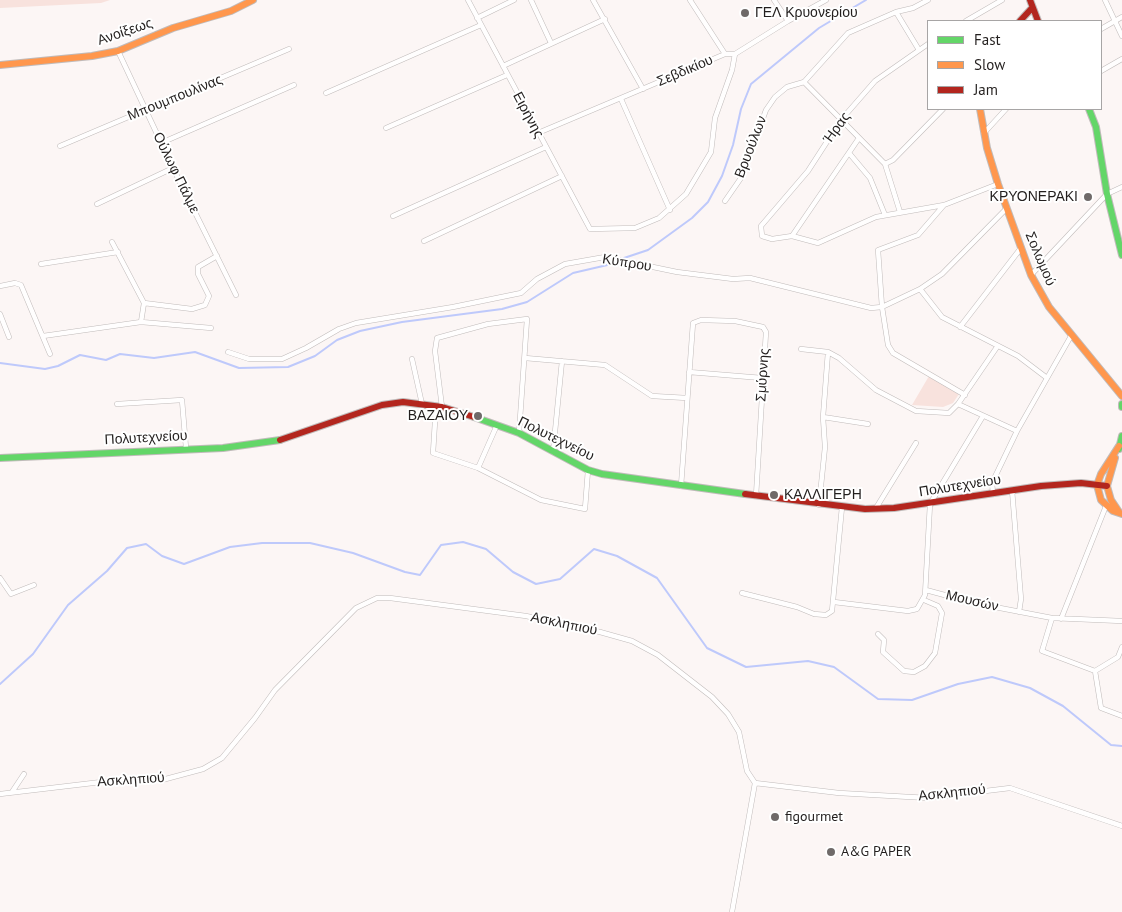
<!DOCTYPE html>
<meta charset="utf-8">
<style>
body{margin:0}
#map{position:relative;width:1122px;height:912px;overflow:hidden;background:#fcf6f5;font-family:"PT Sans",sans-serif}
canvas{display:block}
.legend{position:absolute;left:927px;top:20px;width:175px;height:90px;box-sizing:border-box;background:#fff;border:1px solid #a7a5a5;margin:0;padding:6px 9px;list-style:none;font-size:15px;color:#231f1e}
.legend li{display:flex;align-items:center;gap:10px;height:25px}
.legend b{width:25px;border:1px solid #a7a5a5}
</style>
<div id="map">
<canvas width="1122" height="912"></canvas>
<ul class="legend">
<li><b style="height:6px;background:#63d668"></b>Fast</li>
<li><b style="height:6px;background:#ff974d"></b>Slow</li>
<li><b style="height:6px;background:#b3261e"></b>Jam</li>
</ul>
</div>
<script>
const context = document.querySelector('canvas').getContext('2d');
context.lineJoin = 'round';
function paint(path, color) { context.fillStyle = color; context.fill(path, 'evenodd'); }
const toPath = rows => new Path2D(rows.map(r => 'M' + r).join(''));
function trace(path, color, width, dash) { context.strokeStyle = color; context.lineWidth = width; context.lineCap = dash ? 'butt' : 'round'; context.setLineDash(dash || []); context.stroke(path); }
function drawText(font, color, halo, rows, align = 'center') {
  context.font = font + ' "PT Sans",sans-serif'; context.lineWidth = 4; context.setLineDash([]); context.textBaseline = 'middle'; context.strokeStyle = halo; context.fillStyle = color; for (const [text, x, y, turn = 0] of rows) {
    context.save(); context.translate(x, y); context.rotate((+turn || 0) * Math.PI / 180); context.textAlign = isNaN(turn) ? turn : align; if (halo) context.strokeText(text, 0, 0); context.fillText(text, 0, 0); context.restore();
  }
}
paint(toPath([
 [0,0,110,0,101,3,0,8],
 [929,376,959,394,953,403,943,407,912,405]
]), '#f8e2dd');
trace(toPath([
 [624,258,648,250,692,218,708,202,722,176,733,145,741,109,751,84,819,28,866,0],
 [0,363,45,369,58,366,80,355,106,360,120,354,154,358,195,352,239,368,288,367,315,356,337,340,360,331,402,322,502,309,527,302,573,273,616,263],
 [0,684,33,654,68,605,107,571,127,548,146,544,162,556,184,564,230,547,262,543,310,543,353,553,405,572,420,575,441,545,463,542,486,549,513,572,536,584,560,579,594,549,617,556,657,578,707,648,746,667,808,661,834,667,878,699,912,700,958,684,992,677,1030,688,1063,706,1111,745,1122,746]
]), '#bec9fb', 2);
const street = toPath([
 [468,0,590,229,635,228,659,218,686,194,711,152,715,118,732,70,735,54],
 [531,0,551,43],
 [593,0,643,89],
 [690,0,725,54],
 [774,0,788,21],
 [1105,0,1122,36],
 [896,12,919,50],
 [477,18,514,0],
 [966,21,1002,0],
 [1101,29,1122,17],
 [118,51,173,168,236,295],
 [503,66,605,19],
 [1101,71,1122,59],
 [804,82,885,164,900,212],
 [326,93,481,25],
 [621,99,670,210],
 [386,128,507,75],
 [538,133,725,54,735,54,788,21,826,0],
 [984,133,1006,109],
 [859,138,792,236,772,239,762,236,761,226,808,171,841,120,875,81,928,44],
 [161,143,294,85],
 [60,146,289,49],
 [849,153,870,178,885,215],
 [885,164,893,160,943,109],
 [725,201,741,178,766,110,775,97,787,87,804,82,848,33,896,12,913,8,928,0],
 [97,204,173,168],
 [944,205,918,235,878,250,882,307,888,345,893,353,965,395],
 [393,216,546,147],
 [792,236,818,243,876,217,944,205,998,184],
 [424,241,562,176],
 [112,242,144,303],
 [41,264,118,252],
 [1031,275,1107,194,1122,187],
 [0,286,15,283,21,285,50,354],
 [920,289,942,317,1018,356,1047,378],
 [144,303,192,309,205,305,209,296,198,274,198,267,217,256],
 [0,314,9,337],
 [141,322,144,303],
 [960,327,1021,248],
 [43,336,141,322,211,328],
 [801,349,828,352,839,358,876,390,916,411,949,413,958,404,997,347],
 [228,352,249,359,282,359,306,348,339,329,356,323,453,307,521,293,537,279,565,264,605,257,677,272,733,279,750,278,871,308,882,307,920,289,942,274,1007,208],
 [525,358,605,365,652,396,687,398],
 [412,359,422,404],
 [689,372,762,378],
 [117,404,182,400,186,448],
 [958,404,1017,431],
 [436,406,433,453,478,468,541,500,585,509,588,470],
 [442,407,435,351,437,338,488,324,527,319,519,433],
 [823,417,868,424],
 [553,452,562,361],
 [478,468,497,425],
 [681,486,693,323,701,320,735,321,763,327,766,332,756,496],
 [1012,490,1021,599,1019,612],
 [993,493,992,483,1017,431,1071,336],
 [819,505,825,447,823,417,828,352],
 [876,508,916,443],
 [0,578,11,594,34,585],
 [926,590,974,603,1052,618,1122,621],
 [742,593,797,607,814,614,826,615,832,611,842,507],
 [834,602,908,611,917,609,925,595,930,504,983,416],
 [1052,618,1042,651,1095,671],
 [1061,619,1106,506],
 [878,634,884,640,883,652,904,671,914,672,925,666,935,653,942,613,938,606,924,600],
 [1095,671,1101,708,1122,716],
 [1095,671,1118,657,1122,647],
 [12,792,24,774],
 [0,794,135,778,162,780,203,769,222,758,255,718,275,690,356,608,377,598,390,598,526,616,600,632,632,641,658,655,712,697,728,714,739,732,747,771,755,783,839,793,928,798,1010,788,1122,826],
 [732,912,755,783]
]);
const fast = toPath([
 [1089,109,1096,127,1107,194,1122,255],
 [1122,404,1122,407],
 [474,417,519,433,588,470,602,474,745,494],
 [1119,449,1122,436],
 [0,458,223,448,280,440]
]);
const slow = toPath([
 [0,65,92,56,118,51,173,28,231,11,253,0],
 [980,109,987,148,998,184,1031,275,1049,307,1122,396],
 [1119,446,1101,474,1097,485,1101,500,1113,511,1122,514],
 [1115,458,1107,486,1111,500,1119,512]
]);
const jam = toPath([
 [1030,0,1038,21],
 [1020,21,1032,8],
 [280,440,382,405,403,402,442,407,474,417],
 [745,494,865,509,894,508,1041,486,1081,483,1107,486]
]);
trace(street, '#c0bbba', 5.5);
trace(fast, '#c0bbba', 8);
trace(slow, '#c0bbba', 8);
trace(jam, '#c0bbba', 8);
trace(street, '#fffefe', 4.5);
trace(fast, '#63d668', 6);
trace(slow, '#ff974d', 6);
trace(jam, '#b3261e', 6);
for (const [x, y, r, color] of [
 [745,13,5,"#6f6a69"],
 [1088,197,5,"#6f6a69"],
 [478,416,5,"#6f6a69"],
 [774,495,5,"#6f6a69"],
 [775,817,5,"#6f6a69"],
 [831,852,5,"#6f6a69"]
]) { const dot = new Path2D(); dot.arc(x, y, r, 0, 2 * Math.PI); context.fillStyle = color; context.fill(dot); trace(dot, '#fff', 2); }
drawText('14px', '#231f1e', '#fff', [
 ["ΓΕΛ Κρυονερίου",755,13],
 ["ΚΡΥΟΝΕΡΑΚΙ",1078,197,"right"],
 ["ΒΑΖΑΙΟΥ",468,416,"right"],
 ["ΚΑΛΛΙΓΕΡΗ",784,495],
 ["figourmet",785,817],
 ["A&G PAPER",841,852]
], 'left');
drawText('14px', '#231f1e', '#fff', [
 ["Ανοίξεως",125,32,-19],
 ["Σεβδικίου",685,71,-23],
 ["Μπουμπουλίνας",175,98,-22],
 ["Ειρήνης",528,115,62],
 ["Ήρας",837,128,-54],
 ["Βρυούλων",751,147,-69],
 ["Ούλωφ Πάλμε",176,173,64],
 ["Σολωμού",1040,259,67],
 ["Κύπρου",627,263,9],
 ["Σμύρνης",763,375,-86],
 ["Πολυτεχνείου",146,438,-3],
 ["Πολυτεχνείου",556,439,26],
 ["Πολυτεχνείου",960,486,-9],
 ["Μουσών",972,601,13],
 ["Ασκληπιού",564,624,12],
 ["Ασκληπιού",131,780,-4],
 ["Ασκληπιού",952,793,-6]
]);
</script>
